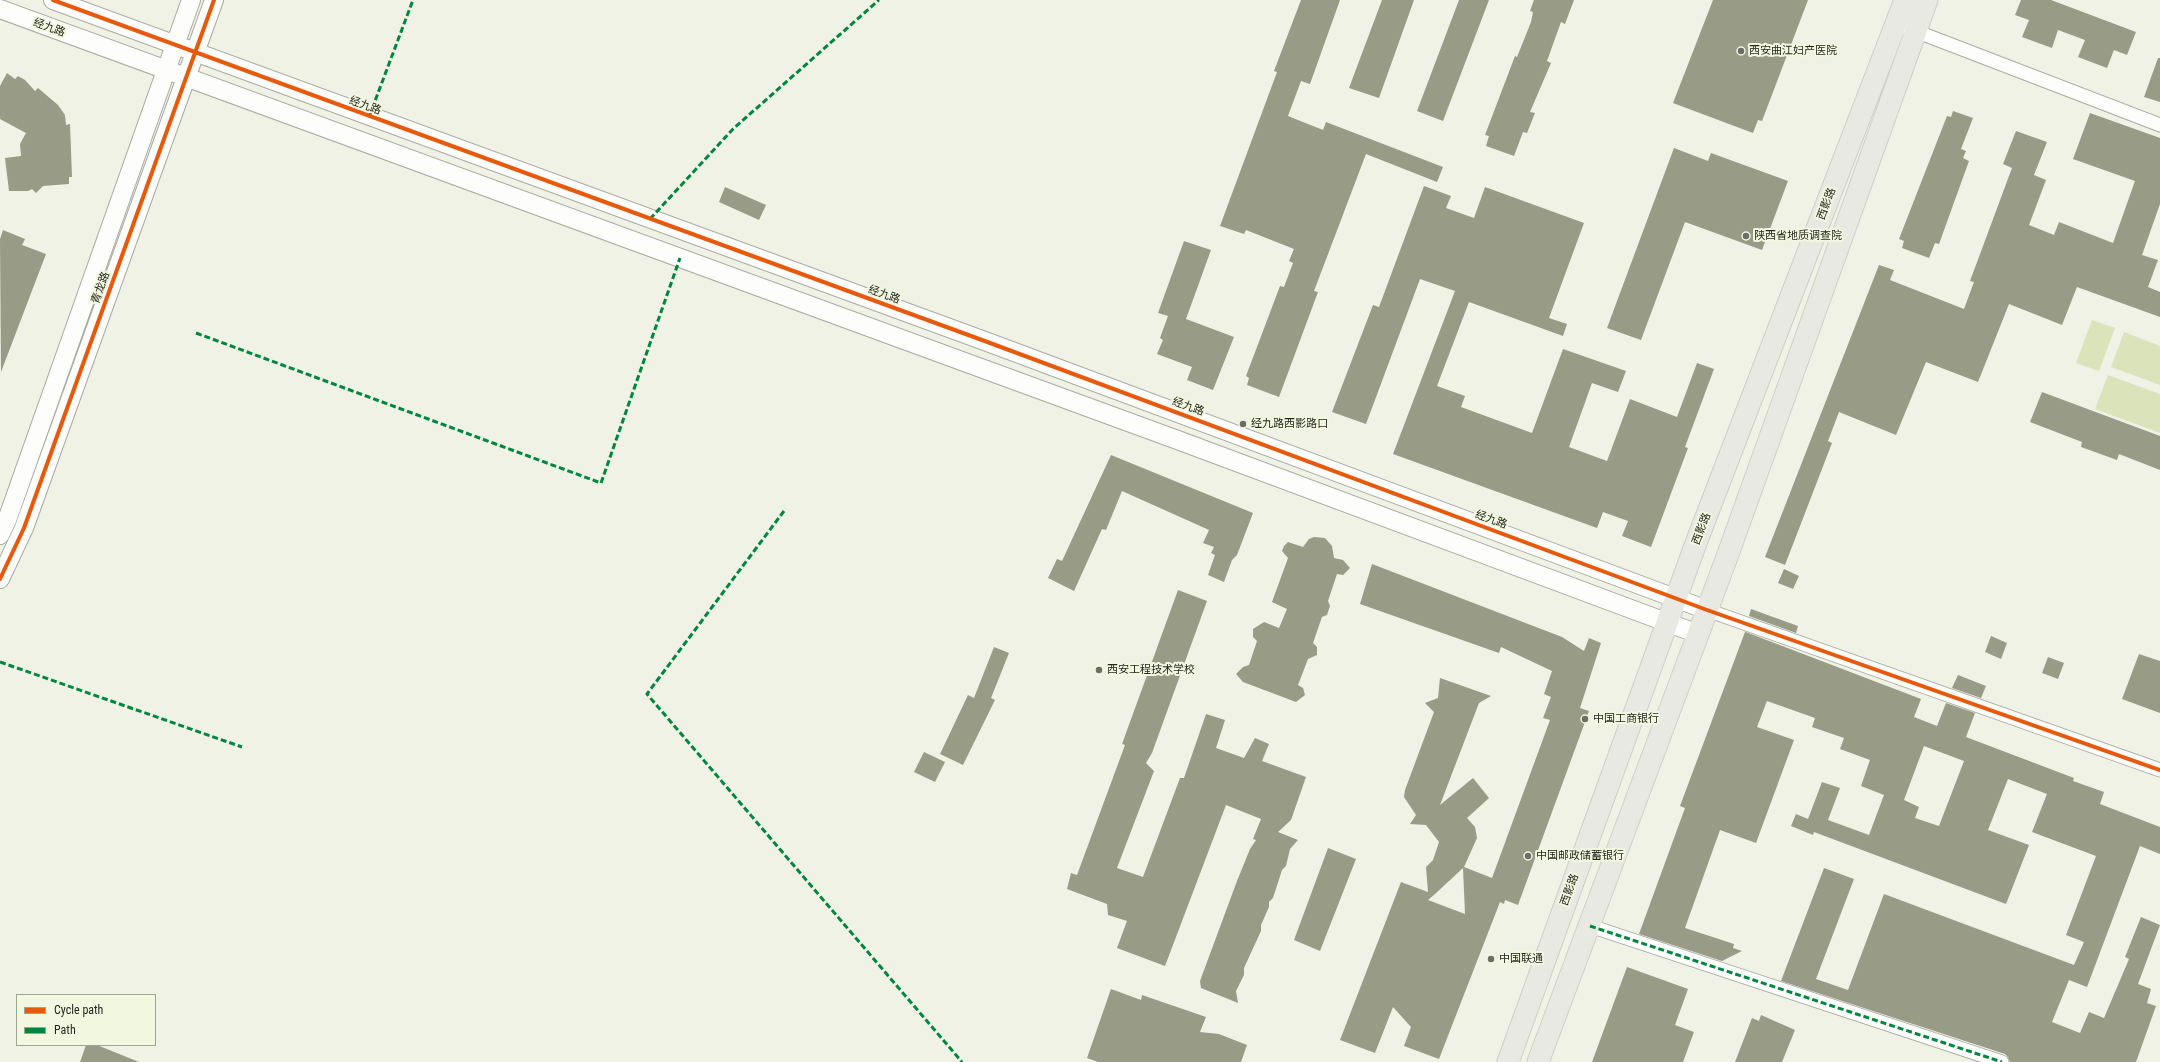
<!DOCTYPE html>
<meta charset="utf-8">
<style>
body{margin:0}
#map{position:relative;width:2160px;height:1062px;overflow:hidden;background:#eff2e5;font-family:"Roboto Condensed",sans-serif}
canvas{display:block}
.legend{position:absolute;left:16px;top:994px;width:140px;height:52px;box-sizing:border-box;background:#f2f7e0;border:1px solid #a0a493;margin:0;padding:5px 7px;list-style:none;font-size:12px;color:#26271f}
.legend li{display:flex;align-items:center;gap:8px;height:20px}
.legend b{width:20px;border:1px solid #a0a493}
</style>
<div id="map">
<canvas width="2160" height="1062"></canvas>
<ul class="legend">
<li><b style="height:5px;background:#e8590c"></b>Cycle path</li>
<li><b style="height:5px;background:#00873e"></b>Path</li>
</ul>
</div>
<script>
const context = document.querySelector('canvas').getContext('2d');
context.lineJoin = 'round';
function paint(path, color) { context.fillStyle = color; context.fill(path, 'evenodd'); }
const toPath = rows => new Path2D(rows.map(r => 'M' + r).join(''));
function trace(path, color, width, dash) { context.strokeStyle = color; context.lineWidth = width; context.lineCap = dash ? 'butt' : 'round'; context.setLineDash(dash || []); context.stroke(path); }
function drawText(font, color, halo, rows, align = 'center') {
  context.font = font + ' "Roboto Condensed","Noto Sans SC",sans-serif'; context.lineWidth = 4; context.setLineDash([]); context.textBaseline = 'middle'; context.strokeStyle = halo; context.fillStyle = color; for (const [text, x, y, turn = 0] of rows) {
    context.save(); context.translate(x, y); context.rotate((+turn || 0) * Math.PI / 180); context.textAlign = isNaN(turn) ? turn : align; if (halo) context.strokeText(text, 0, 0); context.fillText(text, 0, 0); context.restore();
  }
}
paint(toPath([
 [2092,320,2115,328,2099,371,2076,363],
 [2124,332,2160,346,2160,385,2111,367],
 [2108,375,2160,394,2160,433,2095,409]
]), '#dbe3ba');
paint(toPath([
 [1301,0,1340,0,1310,84,1301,81,1288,116,1323,130,1326,122,1443,167,1437,182,1366,154,1314,291,1318,292,1279,397,1247,385,1249,378,1246,376,1280,286,1284,287,1293,263,1289,261,1294,249,1246,230,1244,234,1220,226,1277,72,1274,71],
 [1382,0,1414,0,1379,98,1349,88],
 [1459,0,1489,0,1443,121,1417,111],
 [1534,0,1574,0,1565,24,1561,22,1547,61,1551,63,1530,112,1535,113,1527,133,1523,132,1514,156,1486,146,1489,136,1485,135,1515,56,1517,57,1531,22,1533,12,1530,11],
 [1713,0,1808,0,1762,121,1758,120,1753,133,1673,103],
 [2021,0,2051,0,2136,32,2127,55,2114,50,2107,68,2078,57,2085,40,2058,30,2052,48,2022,37,2029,20,2015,15],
 [2158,58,2160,58,2160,102,2144,97],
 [7,73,15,79,18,76,25,80,35,91,38,88,58,105,65,115,66,125,70,124,72,177,69,177,69,184,43,186,36,193,32,189,28,191,9,191,5,158,21,156,20,144,26,133,0,119,0,86],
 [1953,111,1973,118,1961,149,1966,151,1963,158,1969,161,1939,244,1935,243,1929,258,1902,248,1904,241,1899,239,1947,116,1951,117],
 [2090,113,2160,138,2160,204,2142,255,2158,260,2148,287,2160,292,2160,317,2077,287,2062,325,2009,304,1978,382,1926,362,1896,435,1839,412,1828,441,1832,443,1785,565,1765,557,1879,265,1894,270,1890,280,1964,309,1974,282,1970,281,2012,168,2003,164,2016,131,2047,142,2034,175,2046,180,2029,225,2054,235,2059,222,2113,243,2135,181,2073,159],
 [1674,148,1708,161,1711,153,1788,181,1762,250,1685,222,1641,340,1607,328],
 [1424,186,1451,196,1446,208,1474,218,1485,187,1584,223,1549,318,1567,324,1563,336,1469,302,1437,386,1465,396,1461,407,1532,433,1563,349,1626,371,1618,392,1592,383,1569,447,1607,461,1630,399,1677,417,1697,363,1714,369,1685,447,1688,448,1651,547,1622,536,1628,521,1603,512,1597,528,1393,454,1455,291,1420,279,1366,424,1332,412,1373,305,1379,307],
 [725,187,766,205,759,220,719,202],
 [3,230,25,239,22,245,46,254,1,372,0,239],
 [1184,241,1211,250,1186,319,1234,337,1213,390,1187,380,1192,367,1157,354,1163,340,1160,338,1168,316,1158,313],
 [2042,392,2160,436,2160,470,2119,454,2117,460,2081,447,2082,442,2030,422],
 [1111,455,1253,513,1237,555,1232,560,1224,582,1208,575,1215,555,1211,553,1214,547,1203,543,1209,530,1122,491,1106,530,1102,529,1074,591,1048,578,1057,559,1062,561],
 [1314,537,1325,538,1332,546,1334,558,1343,560,1350,568,1343,575,1337,574,1328,601,1330,606,1327,615,1322,617,1313,643,1317,647,1317,655,1308,659,1298,685,1303,688,1305,695,1296,702,1243,682,1236,674,1243,667,1249,665,1257,641,1253,637,1253,629,1264,622,1279,628,1287,609,1272,602,1288,558,1282,551,1284,546,1288,542,1303,547,1309,539],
 [1372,564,1562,637,1584,651,1589,638,1601,643,1580,708,1589,711,1518,905,1505,900,1504,904,1500,902,1439,1059,1404,1046,1411,1027,1393,1007,1375,1053,1340,1040,1401,882,1428,892,1426,867,1433,860,1439,842,1426,825,1410,824,1416,815,1404,797,1405,790,1434,712,1425,703,1438,698,1440,678,1491,696,1479,703,1440,805,1473,778,1489,798,1467,818,1475,827,1477,838,1464,867,1492,878,1550,720,1543,718,1551,697,1544,694,1552,671,1501,647,1499,653,1360,604],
 [1463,868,1465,914,1428,900,1435,894],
 [1784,569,1799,576,1793,589,1778,583],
 [1178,590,1207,601,1152,753,1146,763,1154,771,1117,868,1143,877,1180,778,1184,778,1206,714,1225,720,1216,748,1244,758,1255,738,1269,744,1262,761,1306,777,1291,820,1278,832,1298,840,1290,849,1286,866,1282,870,1273,898,1269,902,1269,907,1261,925,1261,931,1244,968,1244,975,1236,991,1238,1003,1201,988,1200,981,1237,881,1250,849,1256,840,1253,839,1261,819,1226,805,1165,966,1117,948,1127,921,1108,915,1107,904,1067,889,1071,873,1077,875,1125,745,1122,744],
 [1751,609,1798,626,1796,633,1749,616],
 [1743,631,1921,699,1914,717,1937,726,1946,703,1975,713,1966,737,2074,778,2073,781,2104,792,2100,804,2160,827,2160,854,2140,846,2087,987,2069,980,2052,1022,2080,1033,2089,1012,2104,1018,2129,959,2125,957,2141,917,2160,925,2138,984,2151,989,2147,1003,2156,1006,2136,1062,2010,1062,2008,1057,2005,1054,1781,981,1824,868,1854,879,1816,979,1848,990,1884,894,2074,965,2084,942,2066,935,2096,856,2032,832,2047,794,2008,779,1988,830,2029,845,2006,904,1814,832,1813,835,1791,826,1796,814,1808,819,1822,782,1840,788,1828,820,1869,835,1884,795,1861,786,1870,760,1840,749,1844,738,1812,727,1815,718,1767,701,1757,727,1794,740,1756,843,1720,830,1685,928,1734,944,1733,948,1742,951,1722,961,1639,934,1685,808,1680,806,1745,632],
 [1924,746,1964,761,1939,826,1915,818,1919,807,1904,800],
 [1991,636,2007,643,2001,659,1985,652],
 [994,647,1009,653,991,698,995,700,963,765,940,754,968,695,974,698],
 [2139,654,2160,661,2160,713,2122,699],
 [2048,657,2064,663,2058,679,2042,673],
 [1958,675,1986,686,1981,698,1952,688],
 [924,752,945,762,935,782,914,772],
 [1328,848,1356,859,1320,951,1294,940],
 [1627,967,1688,989,1675,1025,1694,1032,1683,1062,1592,1062],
 [1111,989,1141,1000,1142,995,1206,1017,1200,1032,1219,1034,1247,1045,1241,1062,1098,1062,1087,1058],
 [1761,1015,1795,1030,1782,1062,1735,1062,1752,1018,1759,1021],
 [86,1045,97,1045,139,1062,80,1062]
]), '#989b86');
const street = toPath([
 [1897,24,2160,125],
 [1707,610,2160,770],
 [1590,926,2002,1062]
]);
const secondary = toPath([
 [53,0,982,340,1707,610],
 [0,9,1183,442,1698,634],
 [0,535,7,520,191,0],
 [0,579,24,528,214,0]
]);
const primary = toPath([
 [1508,1062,1696,543,1905,0],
 [1538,1062,1727,557,1927,0]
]);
trace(street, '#a9aba1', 15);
trace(secondary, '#a9aba1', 20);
trace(primary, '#cecfc9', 23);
trace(street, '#fdfdfb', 13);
trace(secondary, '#fdfdfb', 18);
trace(primary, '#e7e9e2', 21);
trace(toPath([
 [369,117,413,0],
 [650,219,733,129,879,0],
 [196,333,601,483,680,258],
 [784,511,647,694,962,1062],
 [0,662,242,747],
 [1590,926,2002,1062]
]), '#00873e', 3, [6, 3]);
trace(toPath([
 [53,0,982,340,1707,610,2160,770],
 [0,579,24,528,214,0]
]), '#e8590c', 4);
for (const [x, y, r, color] of [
 [1741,51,4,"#6c6e64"],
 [1746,236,4,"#6c6e64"],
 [1243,424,4,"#6c6e64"],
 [1099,670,4,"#6c6e64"],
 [1585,719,4,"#6c6e64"],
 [1528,856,4,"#6c6e64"],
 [1491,959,4,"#6c6e64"]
]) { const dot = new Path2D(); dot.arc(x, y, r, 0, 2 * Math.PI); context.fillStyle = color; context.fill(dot); trace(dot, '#f2f7e0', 1.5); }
drawText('11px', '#26271f', '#f2f7e0', [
 ["经九路",49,28,20],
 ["经九路",365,106,20],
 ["西影路",1827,204,-69],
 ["青龙路",101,288,-70],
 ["经九路",884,295,20],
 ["经九路",1188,407,20],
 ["经九路",1491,520,20],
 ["西影路",1702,529,-69],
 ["西影路",1570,890,-70]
]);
drawText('11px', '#26271f', '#f2f7e0', [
 ["西安曲江妇产医院",1749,51],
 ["陕西省地质调查院",1754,236],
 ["经九路西影路口",1251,424],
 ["西安工程技术学校",1107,670],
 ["中国工商银行",1593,719],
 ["中国邮政储蓄银行",1536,856],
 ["中国联通",1499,959]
], 'left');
</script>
